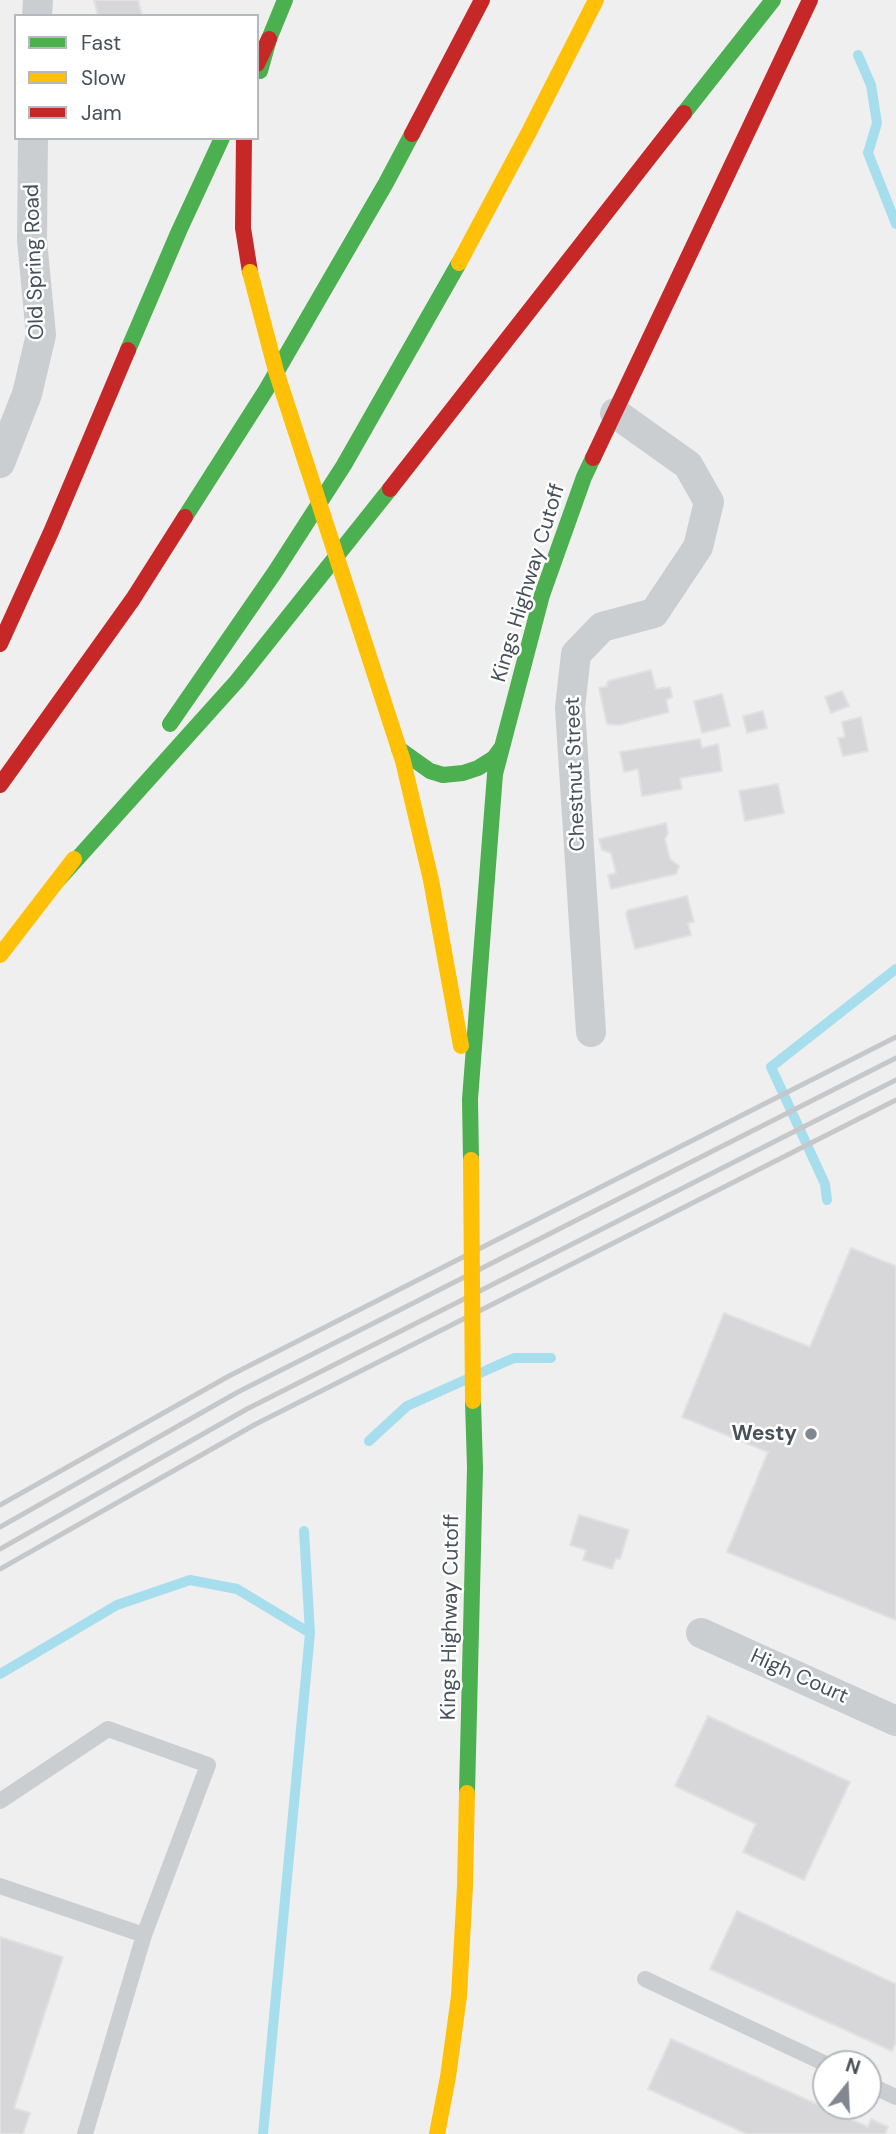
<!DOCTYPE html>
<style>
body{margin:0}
#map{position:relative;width:896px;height:2134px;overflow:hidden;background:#f0efef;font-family:"DM Sans",sans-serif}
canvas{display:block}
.legend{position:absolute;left:14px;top:14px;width:245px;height:126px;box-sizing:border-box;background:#fff;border:2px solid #b5b9be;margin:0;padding:9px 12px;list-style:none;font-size:21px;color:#46515c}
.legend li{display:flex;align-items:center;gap:14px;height:35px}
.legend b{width:35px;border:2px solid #b5b9be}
.north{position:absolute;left:812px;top:2050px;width:70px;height:70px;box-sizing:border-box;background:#fff;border:2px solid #b5b9be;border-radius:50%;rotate:18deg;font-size:19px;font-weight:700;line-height:28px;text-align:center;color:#46515c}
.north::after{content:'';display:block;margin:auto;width:24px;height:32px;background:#82888f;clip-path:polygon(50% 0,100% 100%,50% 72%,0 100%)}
</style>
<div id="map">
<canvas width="896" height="2134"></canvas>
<ul class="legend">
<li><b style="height:9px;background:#4caf50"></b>Fast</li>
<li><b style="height:9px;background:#ffc107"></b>Slow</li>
<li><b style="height:9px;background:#c62828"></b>Jam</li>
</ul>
<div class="north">N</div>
</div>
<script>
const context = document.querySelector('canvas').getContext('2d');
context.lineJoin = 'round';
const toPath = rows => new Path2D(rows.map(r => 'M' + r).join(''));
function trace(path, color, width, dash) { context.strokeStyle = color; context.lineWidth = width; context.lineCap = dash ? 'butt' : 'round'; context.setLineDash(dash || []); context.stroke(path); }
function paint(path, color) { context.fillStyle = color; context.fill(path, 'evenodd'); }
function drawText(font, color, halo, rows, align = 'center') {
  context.font = font + ' "DM Sans",sans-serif'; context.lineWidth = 5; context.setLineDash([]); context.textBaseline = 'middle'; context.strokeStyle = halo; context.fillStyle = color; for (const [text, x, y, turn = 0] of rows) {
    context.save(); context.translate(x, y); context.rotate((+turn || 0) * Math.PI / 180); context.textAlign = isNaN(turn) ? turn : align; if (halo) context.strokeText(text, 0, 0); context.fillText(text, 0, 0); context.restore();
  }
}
trace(toPath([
 [858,55,871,85,877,123,868,153,896,224],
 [827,1200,825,1184,771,1067,896,969],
 [480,1373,514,1358,551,1358],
 [369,1441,407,1406,465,1380],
 [0,1674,117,1605,190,1580,237,1589,310,1633],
 [263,2134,310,1633,304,1531]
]), '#a7deee', 10);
const building = toPath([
 [94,0,138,0,142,16,98,16,94,0],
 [651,670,656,689,670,687,672,697,666,700,669,712,619,725,607,724,599,688,607,686,608,681,651,670],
 [842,691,849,706,831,713,825,697,842,691],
 [722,694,730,726,702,733,694,701,722,694],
 [763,711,767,728,747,733,743,716,763,711],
 [861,717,868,751,843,756,838,738,845,737,842,722,861,717],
 [700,739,702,748,718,744,722,771,680,778,682,789,642,796,638,769,624,772,620,752,700,739],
 [778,784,784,813,745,821,739,791,778,784],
 [666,823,668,833,665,839,670,859,679,866,676,874,611,889,608,875,616,873,611,853,602,850,599,839,666,823],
 [687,896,694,922,688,923,691,935,635,949,626,914,628,910,687,896],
 [851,1248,896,1266,896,1620,727,1552,768,1452,682,1417,724,1313,810,1347,851,1248],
 [579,1515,629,1530,620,1559,616,1558,612,1569,583,1560,586,1550,570,1545,579,1515],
 [708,1716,850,1782,804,1880,743,1852,756,1824,675,1786,708,1716],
 [737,1911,896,1984,896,2042,892,2051,710,1969,737,1911],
 [0,1937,63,1957,14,2108,30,2113,23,2134,0,2134,0,1937],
 [671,2039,868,2127,871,2119,888,2127,885,2134,747,2134,648,2089,671,2039]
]);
paint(building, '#d7d7d9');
trace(building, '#e1e1e2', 2);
trace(toPath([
 [0,1801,108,1729,208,1765,144,1935,85,2134],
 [0,1886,144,1935],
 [645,1979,826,2064],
 [868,2084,896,2097]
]), '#cbced0', 16);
trace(toPath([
 [37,16,38,0],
 [0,463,27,394,41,335,32,240,33,138],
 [591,1032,570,708,576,654,602,627,654,613,698,547,709,502,688,465,615,413],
 [701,1633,896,1721]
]), '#cbced0', 30);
trace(toPath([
 [260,71,269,39,285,0],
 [684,113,773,0],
 [128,350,179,231,222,138],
 [185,517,266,390,386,183,412,134],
 [170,724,275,572,344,465,459,263],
 [399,749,430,771,443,775,463,773,478,768,494,758,502,747],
 [59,879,237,681,390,489],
 [471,1160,470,1099,495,774,542,595,584,477,593,458],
 [467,1793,475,1468,473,1401]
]), '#4caf50', 16);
trace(toPath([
 [459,263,529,132,596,0],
 [351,601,403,761,431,880,461,1046],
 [0,955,74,859],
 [437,2134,448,2077,459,1996,465,1886,467,1793]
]), '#ffc107', 16);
trace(toPath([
 [257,64,269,39],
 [412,134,482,0],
 [244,138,243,228,250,272],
 [593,458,810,0],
 [390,489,684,113],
 [0,644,51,532,128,350],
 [0,785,133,599,185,517]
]), '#c62828', 16);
trace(toPath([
 [0,1505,229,1376,896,1037],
 [0,1527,238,1392,896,1058],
 [0,1549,247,1409,896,1080],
 [0,1569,256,1424,896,1100]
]), '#c6c7c9', 5);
trace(toPath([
 [250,272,276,371,351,601],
 [471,1160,473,1401]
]), '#ffc107', 16);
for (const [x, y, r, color] of [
 [811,1434,7,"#82888f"]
]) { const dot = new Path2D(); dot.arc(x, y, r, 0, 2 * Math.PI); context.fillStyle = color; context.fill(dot); trace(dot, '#fff', 2.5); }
drawText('21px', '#46515c', '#fff', [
 ["Old Spring Road",35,262,-92],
 ["Kings Highway Cutoff",529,583,-73],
 ["Chestnut Street",576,774,-92],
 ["Kings Highway Cutoff",451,1617,-89],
 ["High Court",799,1677,24]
]);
drawText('bold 21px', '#46515c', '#fff', [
 ["Westy",797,1434]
], 'right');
</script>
